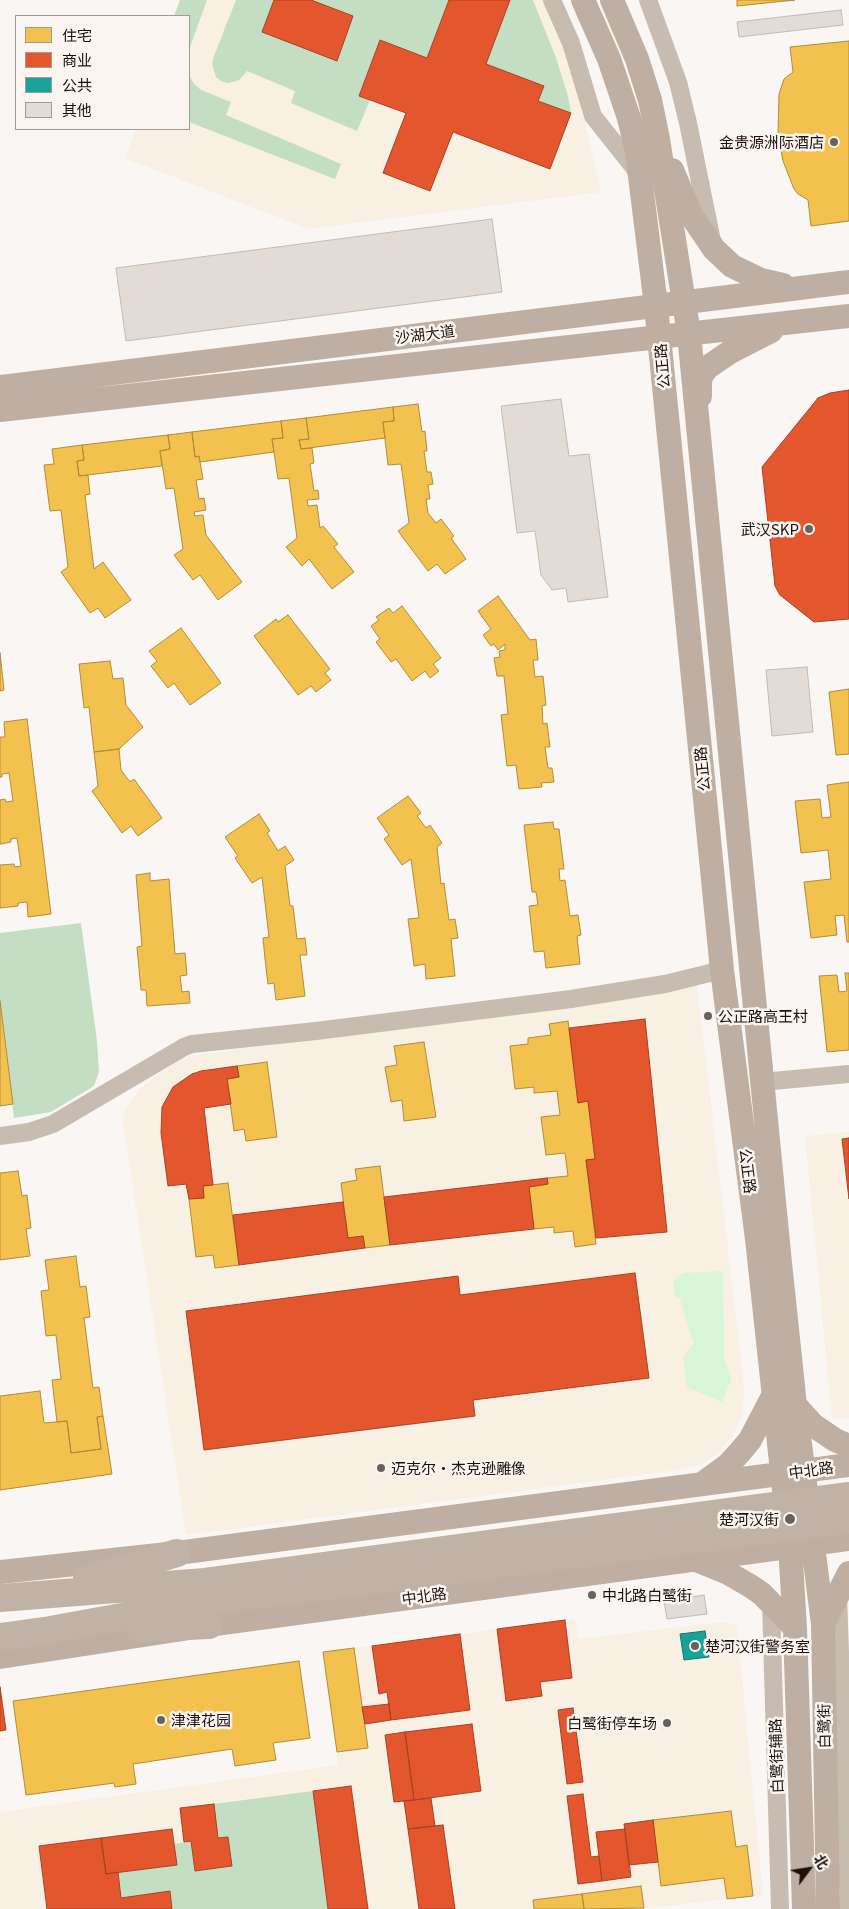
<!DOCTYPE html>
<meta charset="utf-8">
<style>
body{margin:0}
#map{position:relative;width:849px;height:1909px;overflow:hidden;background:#f9f6f3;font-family:Georgia,"Noto Sans SC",serif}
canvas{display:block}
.legend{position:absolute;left:15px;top:15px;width:175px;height:115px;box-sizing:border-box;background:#fbf5f1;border:1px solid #a29a95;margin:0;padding:6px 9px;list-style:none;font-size:15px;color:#1c110a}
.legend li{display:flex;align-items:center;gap:10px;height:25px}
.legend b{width:25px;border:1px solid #a29a95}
.north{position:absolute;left:784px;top:1844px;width:50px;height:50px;-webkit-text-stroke:4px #fbf5f1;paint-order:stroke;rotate:59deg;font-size:14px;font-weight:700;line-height:20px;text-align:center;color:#1c110a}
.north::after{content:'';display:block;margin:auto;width:18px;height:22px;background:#1c110a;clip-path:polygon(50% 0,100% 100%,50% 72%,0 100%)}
</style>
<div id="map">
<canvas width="849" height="1909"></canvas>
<ul class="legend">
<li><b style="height:14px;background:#f2c14e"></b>住宅</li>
<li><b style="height:14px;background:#e4572e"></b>商业</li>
<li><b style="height:14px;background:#17a398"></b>公共</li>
<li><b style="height:14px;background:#e3dcd6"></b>其他</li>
</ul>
<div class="north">北</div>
</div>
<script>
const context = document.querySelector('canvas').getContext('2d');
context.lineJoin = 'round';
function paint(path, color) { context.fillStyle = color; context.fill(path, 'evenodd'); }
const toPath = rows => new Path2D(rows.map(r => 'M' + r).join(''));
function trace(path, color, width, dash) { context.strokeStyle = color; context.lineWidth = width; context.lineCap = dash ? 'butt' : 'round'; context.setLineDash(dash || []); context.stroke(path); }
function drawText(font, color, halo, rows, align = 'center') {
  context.font = font + ' Georgia,"Noto Sans SC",serif'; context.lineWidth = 5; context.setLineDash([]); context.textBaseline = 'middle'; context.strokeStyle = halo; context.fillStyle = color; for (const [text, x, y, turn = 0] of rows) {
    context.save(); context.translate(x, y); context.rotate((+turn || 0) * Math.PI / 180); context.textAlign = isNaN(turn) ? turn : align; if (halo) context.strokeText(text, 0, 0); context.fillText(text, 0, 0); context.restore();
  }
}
paint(toPath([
 [180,0,542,0,562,44,582,111,601,192,308,229,125,158,136,129,189,129,189,16,174,16],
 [697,984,744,1385,743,1415,733,1435,719,1453,704,1463,678,1470,186,1535,123,1122,124,1112,129,1104,141,1088,173,1064,190,1056,677,990],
 [849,1132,849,1418,832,1419,805,1136],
 [576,1619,578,1639,722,1622,737,1625,763,1895,639,1909,0,1909,0,1812,338,1765,323,1652]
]), '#f7f0e3');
paint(toPath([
 [723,1271,724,1357,731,1380,722,1402,687,1387,683,1357,694,1344,680,1299,675,1296,673,1281,683,1273]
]), '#d8f4d9');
paint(toPath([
 [180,0,207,0,189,50,189,16,174,16],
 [236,0,449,0,427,58,380,40,359,95,370,100,357,131,291,103,295,91,247,71,239,80,233,82,228,83,221,81,216,77,212,64,214,56],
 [510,0,533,0,556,58,568,96,571,113,538,101,543,86,486,64],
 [189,75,194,84,201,90,231,102,226,115,341,164,335,179,189,122],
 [81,923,97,1041,99,1072,96,1080,94,1086,51,1112,14,1118,0,1001,0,933],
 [313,1791,328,1909,172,1909,170,1892,121,1898,118,1872,174,1844,191,1841,195,1871,232,1867,228,1837,218,1838,214,1804]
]), '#c3dec3');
const homes = toPath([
 [737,0,795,0,737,6,737,0],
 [849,41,849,221,811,226,808,200,798,194,794,189,783,161,778,134,779,94,784,79,793,72,790,47,849,41],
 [418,404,422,432,425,431,427,451,424,451,427,472,431,472,433,484,428,485,430,499,426,499,428,513,436,523,441,519,454,536,451,538,466,559,445,574,437,564,428,571,398,531,409,523,401,464,388,465,383,422,394,421,393,407,418,404],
 [393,407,394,421,383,422,385,438,301,449,299,440,309,439,306,418,393,407],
 [306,418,309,439,299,440,301,449,312,448,314,463,310,464,314,491,318,490,319,499,307,500,308,506,317,505,320,528,323,526,338,544,334,547,354,572,332,589,309,559,302,566,286,547,297,538,289,478,278,479,272,439,283,438,281,421,306,418],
 [281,421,283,438,272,439,274,452,200,462,199,456,195,457,192,432,281,421],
 [192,432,195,457,199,456,203,479,196,480,199,499,204,498,206,510,194,512,195,516,203,515,206,535,242,582,218,600,200,575,193,580,174,555,183,549,174,488,166,489,160,451,170,449,168,435,192,432],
 [168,435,170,449,160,451,162,466,79,476,77,461,84,460,82,445,168,435],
 [82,445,84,460,77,461,79,476,88,475,90,494,85,495,94,569,103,562,131,600,105,618,98,608,90,613,61,572,68,567,61,510,50,511,44,465,54,464,52,449,82,445],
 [498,596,530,640,536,639,538,660,533,660,535,677,543,676,546,705,542,706,543,724,547,723,550,747,545,747,548,768,552,768,554,782,541,783,542,787,519,789,516,765,507,766,501,715,508,714,506,694,504,676,497,676,494,658,500,657,499,651,505,650,505,644,498,650,494,644,491,646,483,635,491,629,478,611,498,596],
 [402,606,441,658,433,664,439,671,430,678,425,671,412,681,396,659,391,662,376,642,380,639,371,626,379,620,376,617,389,608,393,613,402,606],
 [288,615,330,669,325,673,331,680,316,692,311,686,298,695,254,636,276,619,278,622,288,615],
 [181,628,221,683,190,705,174,683,168,688,151,666,157,661,149,651,181,628],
 [0,653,4,690,0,691,0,653],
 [110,661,113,679,123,678,126,705,143,727,119,749,94,752,89,707,84,708,79,664,110,661],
 [849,689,849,754,836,755,829,692,849,689],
 [27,719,51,914,28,917,27,902,18,903,18,906,0,908,0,865,14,864,15,867,21,866,17,838,11,839,11,842,0,844,0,800,5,799,6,802,13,801,9,773,2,774,2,777,0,777,0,737,5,737,4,722,27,719],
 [119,749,121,770,130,782,134,779,162,818,138,836,131,826,122,833,92,791,98,786,94,752,119,749],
 [849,782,849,942,847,942,844,915,835,916,837,935,811,938,804,882,831,879,828,850,801,853,795,801,820,799,822,818,831,817,827,785,849,782],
 [408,796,421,813,417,816,426,828,430,825,442,843,437,847,441,884,444,883,449,920,455,919,458,938,451,939,455,976,426,979,425,964,414,966,408,919,419,918,411,859,402,865,384,839,389,835,377,818,408,796],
 [259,814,270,831,267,833,278,851,285,846,294,860,285,866,290,906,293,906,297,939,305,938,307,955,300,955,305,996,276,1000,274,983,268,984,265,959,263,938,269,937,262,877,252,883,235,858,238,856,225,837,259,814],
 [553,822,554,829,559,829,564,869,559,869,560,881,565,880,570,916,578,915,581,935,577,936,580,964,546,968,544,951,534,952,529,906,538,905,536,892,532,892,524,825,553,822],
 [150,873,150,881,169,879,175,954,185,953,187,975,180,976,182,992,189,991,190,1003,147,1006,146,990,141,990,137,947,142,946,136,875,150,873],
 [845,973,849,973,849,1050,827,1052,819,976,837,975,839,992,847,991,845,973],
 [0,1001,13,1104,0,1106,0,1001],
 [568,1021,578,1103,588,1101,595,1159,586,1160,596,1244,575,1247,573,1231,554,1233,554,1227,534,1229,529,1187,548,1184,547,1178,568,1176,565,1153,546,1155,541,1117,560,1115,557,1091,534,1093,534,1087,515,1089,510,1046,528,1044,528,1038,551,1035,549,1024,568,1021],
 [424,1042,436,1117,404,1121,402,1100,391,1102,385,1067,397,1065,394,1046,424,1042],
 [267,1062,277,1137,246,1141,244,1129,234,1131,227,1079,239,1077,237,1066,267,1062],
 [380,1166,390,1245,365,1248,363,1236,348,1238,341,1183,357,1180,355,1169,380,1166],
 [18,1171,22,1196,27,1195,31,1228,26,1229,30,1256,0,1260,0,1173,18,1171],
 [228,1183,239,1265,215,1268,213,1255,196,1257,189,1199,204,1198,203,1186,228,1183],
 [76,1256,80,1287,86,1286,90,1317,84,1318,93,1388,99,1387,103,1416,97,1417,101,1449,71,1453,67,1421,57,1422,52,1380,61,1379,56,1335,46,1336,41,1291,49,1290,45,1260,76,1256],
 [40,1391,44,1423,67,1421,71,1453,101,1449,97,1417,103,1416,112,1474,0,1490,0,1396,40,1391],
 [354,1648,368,1748,337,1752,323,1652,354,1648],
 [299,1661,310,1738,273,1743,276,1760,235,1766,232,1749,133,1764,136,1784,115,1787,114,1783,26,1795,13,1701,299,1661],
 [731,1811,736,1847,747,1845,753,1896,727,1899,724,1878,661,1886,653,1820,731,1811],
 [641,1886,644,1908,584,1909,582,1894,641,1886],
 [582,1894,584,1909,534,1909,533,1900,582,1894]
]);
paint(homes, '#f2c14e');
trace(homes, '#b28c3a', 1);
const shops = toPath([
 [274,0,311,0,353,16,337,61,262,32,274,0],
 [449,0,510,0,486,64,544,86,538,101,571,113,550,169,453,132,430,191,383,173,406,113,359,96,380,40,427,58,449,0],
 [849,390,849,619,814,622,780,595,775,586,762,467,818,398,830,393,849,390],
 [645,1019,667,1232,596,1238,586,1160,595,1159,588,1101,578,1103,569,1028,645,1019],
 [237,1066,239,1077,227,1079,231,1104,204,1108,213,1185,203,1186,204,1198,189,1199,186,1184,168,1186,161,1133,162,1107,173,1087,192,1074,201,1071,237,1066],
 [849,1138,849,1199,842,1139,849,1138],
 [547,1178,548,1184,529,1187,534,1229,390,1245,384,1197,547,1178],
 [343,1202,348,1238,363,1236,365,1248,239,1265,233,1215,343,1202],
 [635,1273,649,1378,473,1400,475,1416,204,1450,186,1311,458,1276,460,1295,635,1273],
 [565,1620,572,1678,540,1682,542,1696,506,1701,497,1629,565,1620],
 [460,1634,470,1710,391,1720,387,1692,379,1694,372,1646,460,1634],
 [0,1687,6,1730,0,1731,0,1687],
 [389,1704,391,1720,365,1724,362,1707,389,1704],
 [573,1708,583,1782,567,1784,558,1710,573,1708],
 [472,1724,481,1791,414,1800,405,1732,472,1724],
 [405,1732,414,1800,394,1802,385,1735,405,1732],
 [351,1786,368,1909,328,1909,313,1791,351,1786],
 [583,1794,591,1857,599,1856,602,1881,578,1884,567,1796,583,1794],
 [431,1798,435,1826,408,1829,404,1801,431,1798],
 [214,1804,218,1838,228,1837,232,1866,195,1871,191,1841,184,1842,180,1808,214,1804],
 [653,1820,658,1862,629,1865,624,1824,653,1820],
 [443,1825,455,1909,419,1909,408,1829,443,1825],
 [172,1829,177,1865,106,1874,101,1838,172,1829],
 [625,1829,631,1877,602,1881,596,1832,625,1829],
 [101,1838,106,1874,118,1872,121,1898,170,1891,172,1909,47,1909,39,1846,101,1838]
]);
paint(shops, '#e4572e');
trace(shops, '#a84223', 1);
const public = toPath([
 [705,1631,709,1657,684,1660,680,1634,705,1631]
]);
paint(public, '#17a398');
trace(public, '#18776d', 1);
const building = toPath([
 [841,10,843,25,739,37,737,22,841,10],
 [492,219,502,292,126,341,116,268,492,219],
 [561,399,569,456,589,454,608,597,568,602,566,588,552,590,541,575,535,531,517,533,501,406,561,399],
 [807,667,813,732,772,736,766,670,807,667],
 [704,1595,707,1614,667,1619,664,1601,704,1595]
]);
paint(building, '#e3dcd6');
trace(building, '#c1bbb5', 1);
trace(toPath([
 [552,0,571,43,593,116,639,174],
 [648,0,678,82,688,123,712,241],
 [762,1082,849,1074],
 [0,1136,29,1132,53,1124,184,1047,192,1044,316,1031,571,999,665,984,722,970],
 [838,1595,849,1909],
 [771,1603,780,1909]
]), '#c8bcb1', 18);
trace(toPath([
 [583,0,609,59,629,118,637,152,656,306,722,970,757,1239,790,1546,795,1628,804,1909],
 [612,0,637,59,650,100,658,139,689,334,780,1263,795,1405,823,1624,828,1909],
 [672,170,691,215,714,249,732,266,761,280,783,285],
 [0,387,849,282],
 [700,396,700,384,701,376,708,367,730,352,771,331],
 [0,410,849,316],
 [795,1405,813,1425,835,1440,849,1446],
 [702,1484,728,1465,740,1452,750,1440,773,1396],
 [696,1560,728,1573,752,1587,762,1594,795,1628],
 [0,1572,177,1553,849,1465],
 [823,1624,849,1573],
 [0,1657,209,1625,849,1539]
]), '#beafa2', 24);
trace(toPath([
 [87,1579,177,1553],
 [0,1598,205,1582,849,1496],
 [139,1628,209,1625],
 [0,1637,45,1631,209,1601,849,1520]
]), '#c0b2a4', 28);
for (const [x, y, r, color] of [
 [834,142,5,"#69615c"],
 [809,529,5,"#69615c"],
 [708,1016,5,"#69615c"],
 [381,1468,5,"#69615c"],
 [790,1519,6,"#69615c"],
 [592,1595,5,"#69615c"],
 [695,1646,5,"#69615c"],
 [161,1720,5,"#69615c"],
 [667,1723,5,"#69615c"]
]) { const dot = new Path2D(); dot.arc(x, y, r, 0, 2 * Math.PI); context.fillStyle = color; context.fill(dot); trace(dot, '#fbf5f1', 2); }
drawText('15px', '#1c110a', '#fbf5f1', [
 ["金贵源洲际酒店",824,142,"right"],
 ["武汉SKP",799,529,"right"],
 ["公正路高王村",718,1016],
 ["迈克尔·杰克逊雕像",391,1468],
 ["楚河汉街",779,1519,"right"],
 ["中北路白鹭街",602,1595],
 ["楚河汉街警务室",705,1646],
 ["津津花园",171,1720],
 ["白鹭街停车场",657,1723,"right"]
], 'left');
drawText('15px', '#1c110a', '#fbf5f1', [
 ["沙湖大道",425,334,-7],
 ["公正路",662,366,-95],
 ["公正路",702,769,-96],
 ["公正路",748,1171,83],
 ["中北路",811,1470,-8],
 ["中北路",424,1596,-8],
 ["白鹭街",824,1726,-91],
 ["白鹭街辅路",776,1756,-92]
]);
</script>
